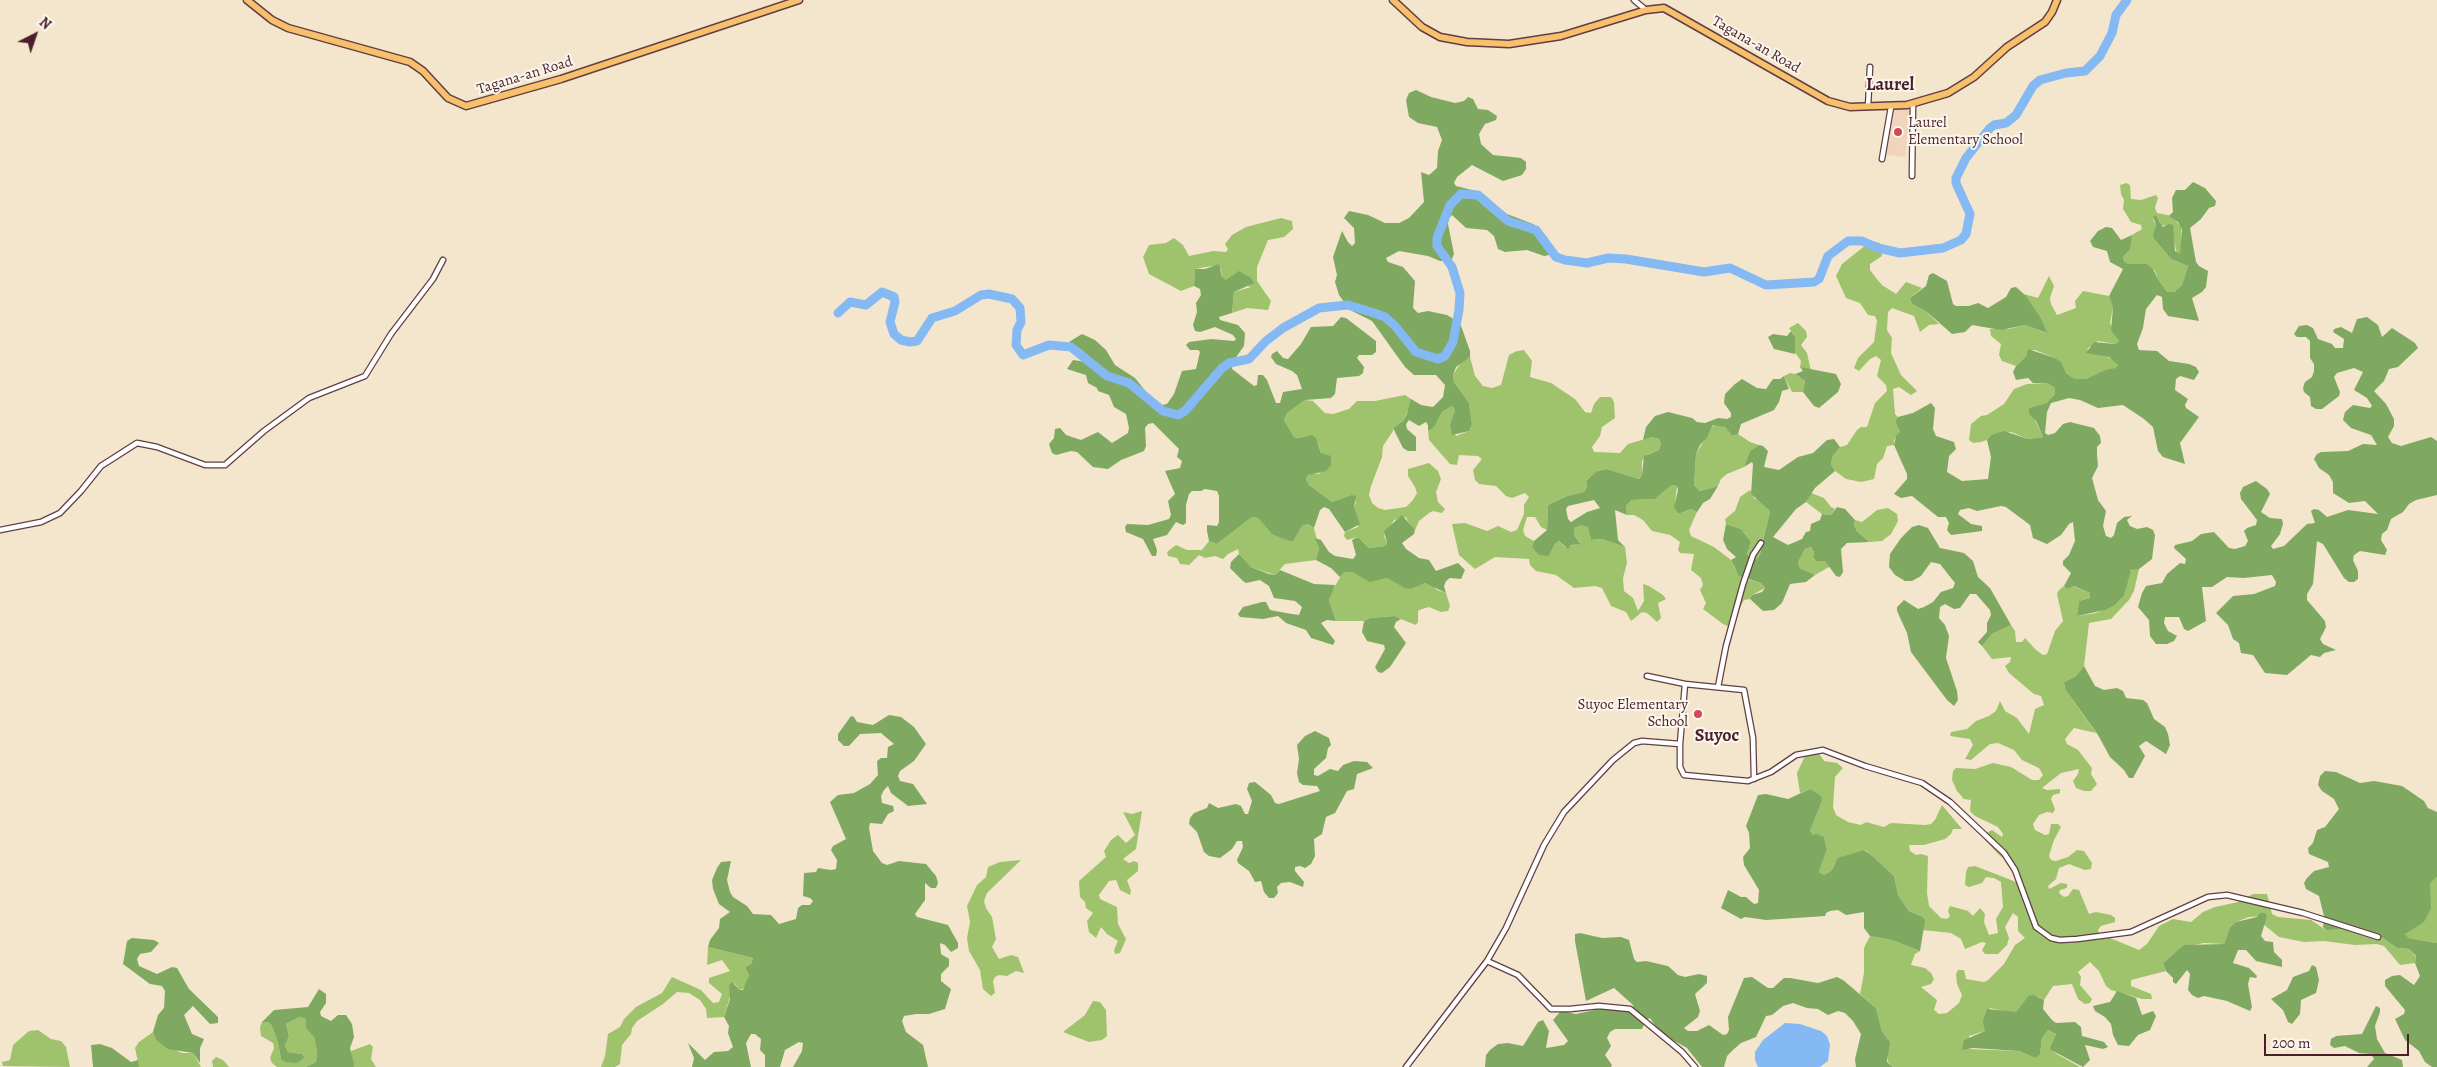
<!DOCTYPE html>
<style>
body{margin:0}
#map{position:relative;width:2437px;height:1067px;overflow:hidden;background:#f3e6cd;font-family:Alegreya,serif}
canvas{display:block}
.north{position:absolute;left:10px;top:10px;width:50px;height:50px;-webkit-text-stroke:4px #fbf7ec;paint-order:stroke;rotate:41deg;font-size:14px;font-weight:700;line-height:20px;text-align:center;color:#4a1f2b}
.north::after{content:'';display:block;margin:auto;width:18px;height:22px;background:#4a1f2b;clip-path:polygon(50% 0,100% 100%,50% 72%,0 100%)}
.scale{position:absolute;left:2264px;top:1034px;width:145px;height:22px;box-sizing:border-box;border:2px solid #4a1f2b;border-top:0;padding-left:6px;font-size:15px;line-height:18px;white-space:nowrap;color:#4a1f2b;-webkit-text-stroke:4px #fbf7ec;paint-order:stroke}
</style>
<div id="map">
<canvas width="2437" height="1067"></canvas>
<div class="north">N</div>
<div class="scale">200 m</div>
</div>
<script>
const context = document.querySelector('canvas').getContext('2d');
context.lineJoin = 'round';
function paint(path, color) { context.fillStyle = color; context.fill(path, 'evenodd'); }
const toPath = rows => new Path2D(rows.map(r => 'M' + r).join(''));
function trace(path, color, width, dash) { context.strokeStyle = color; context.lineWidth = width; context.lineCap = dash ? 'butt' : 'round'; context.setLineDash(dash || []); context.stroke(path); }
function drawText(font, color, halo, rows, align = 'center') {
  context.font = font + ' Alegreya,serif'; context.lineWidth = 4; context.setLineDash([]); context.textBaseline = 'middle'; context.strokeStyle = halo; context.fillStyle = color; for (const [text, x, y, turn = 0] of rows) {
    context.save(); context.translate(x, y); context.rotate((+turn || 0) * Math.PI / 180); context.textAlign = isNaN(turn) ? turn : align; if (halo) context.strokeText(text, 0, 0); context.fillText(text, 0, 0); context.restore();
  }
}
paint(toPath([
 [1891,107,1910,109,1905,157,1886,155]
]), '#f0d5bc');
paint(toPath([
 [2126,183,2130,185,2131,199,2141,200,2156,195,2158,198,2155,208,2157,213,2172,216,2181,227,2182,251,2180,254,2177,254,2173,236,2166,226,2161,225,2160,221,2153,219,2156,225,2155,240,2171,259,2188,266,2182,285,2174,292,2167,292,2158,279,2155,271,2147,264,2128,264,2124,261,2123,257,2128,251,2132,235,2142,229,2141,225,2131,222,2123,209,2124,200,2121,194,2120,185],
 [1281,218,1292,221,1293,229,1284,237,1268,240,1257,267,1257,281,1271,301,1268,310,1247,308,1232,313,1234,292,1251,287,1226,280,1222,278,1221,269,1212,266,1195,269,1194,286,1181,291,1149,274,1143,257,1149,245,1166,243,1174,238,1183,245,1189,256,1213,251,1226,252,1228,249,1225,244,1232,235,1246,227],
 [1871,241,1880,243,1882,256,1870,264,1870,270,1876,278,1882,285,1896,294,1906,282,1922,288,1910,298,1912,304,1927,312,1939,324,1929,325,1920,332,1914,316,1892,308,1888,312,1887,330,1892,338,1891,353,1901,375,1917,391,1911,395,1899,387,1893,389,1895,414,1898,417,1895,421,1900,432,1894,440,1894,445,1887,446,1883,458,1877,464,1874,479,1861,482,1846,479,1835,471,1831,464,1833,456,1840,447,1847,445,1857,430,1861,427,1867,427,1875,403,1887,391,1886,385,1877,376,1881,360,1876,356,1870,359,1859,371,1854,368,1858,358,1874,342,1877,321,1875,316,1868,315,1860,303,1846,298,1836,276,1842,264],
 [2049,276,2054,286,2050,298,2051,304,2057,315,2076,308,2075,301,2083,291,2109,296,2113,308,2110,323,2119,341,2115,344,2098,341,2087,349,2112,359,2119,364,2115,368,2086,379,2075,379,2066,373,2055,358,2035,350,2028,350,2026,356,2016,366,2002,361,1999,355,2001,344,1991,336,1990,329,2009,329,2025,325,2046,333,2041,318,2024,294,2038,298],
 [1798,323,1806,331,1807,337,1801,345,1807,353,1811,371,1800,367,1801,361,1794,351,1794,335,1789,328],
 [1524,350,1532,361,1530,377,1551,383,1575,399,1585,412,1591,413,1594,404,1600,397,1611,397,1614,402,1615,418,1602,427,1600,436,1592,447,1594,452,1620,453,1628,444,1652,437,1659,439,1661,444,1659,450,1648,454,1642,461,1642,475,1639,479,1607,469,1597,471,1586,481,1587,487,1584,492,1567,496,1548,505,1547,530,1541,527,1535,517,1527,517,1523,530,1525,536,1534,541,1532,547,1549,556,1555,544,1559,541,1565,547,1581,543,1574,535,1574,528,1581,524,1588,526,1591,540,1602,539,1625,547,1627,563,1623,578,1624,591,1633,598,1638,611,1644,601,1643,584,1649,586,1663,595,1666,599,1658,603,1661,618,1657,622,1647,613,1642,612,1631,621,1626,612,1611,606,1602,588,1595,586,1574,588,1556,575,1536,571,1530,565,1529,559,1495,557,1475,569,1459,555,1452,524,1465,523,1487,531,1498,526,1511,532,1517,530,1524,514,1524,505,1529,497,1525,493,1512,498,1506,496,1496,486,1479,484,1475,480,1473,470,1482,459,1478,456,1459,455,1457,465,1450,464,1429,440,1428,430,1437,422,1442,412,1452,406,1455,410,1450,424,1456,436,1469,431,1472,424,1469,403,1454,382,1453,375,1461,362,1470,357,1475,376,1483,386,1492,388,1501,385,1509,355,1517,351],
 [1790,373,1795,374,1805,381,1803,392,1792,392,1784,376],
 [2047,383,2055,388,2055,394,2046,403,2029,408,2043,437,2028,439,2011,432,1991,435,1987,440,1981,442,1973,443,1969,440,1971,424,1981,416,1987,415,2004,404,2014,389,2027,384],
 [1405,395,1411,399,1411,405,1403,421,1393,428,1393,431,1383,446,1382,457,1371,486,1369,495,1372,503,1378,508,1385,510,1406,507,1413,500,1417,493,1415,487,1408,476,1408,469,1429,463,1438,471,1441,479,1436,492,1438,502,1445,509,1442,513,1433,511,1429,513,1419,521,1415,530,1411,528,1406,517,1394,520,1384,536,1387,543,1385,546,1369,548,1358,537,1347,540,1344,536,1345,532,1358,527,1354,507,1356,502,1351,495,1332,502,1309,485,1306,479,1308,475,1312,473,1319,474,1325,455,1321,453,1318,443,1306,436,1298,438,1294,437,1284,420,1287,413,1305,400,1313,401,1325,413,1333,414,1349,409,1357,401,1375,401],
 [1717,424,1725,427,1732,436,1738,434,1750,442,1759,445,1750,451,1744,467,1727,474,1721,479,1718,486,1700,491,1694,485,1696,454,1713,426],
 [1672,485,1677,486,1675,502,1681,513,1691,509,1697,512,1689,530,1691,536,1714,547,1731,560,1735,569,1743,578,1761,583,1765,588,1752,595,1750,599,1744,600,1730,627,1723,624,1703,609,1706,603,1700,590,1703,585,1701,578,1691,570,1694,554,1680,553,1678,550,1680,542,1676,539,1670,535,1652,531,1643,520,1634,515,1627,515,1626,506,1632,500,1655,499],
 [1750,490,1754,498,1765,504,1770,511,1760,554,1758,558,1752,559,1747,554,1751,542,1741,529,1726,524,1725,519,1735,511,1740,497],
 [1811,493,1824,498,1831,507,1835,509,1831,515,1822,514,1806,502],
 [1888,508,1897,514,1898,521,1891,534,1882,541,1869,542,1857,531,1854,525,1855,520,1862,522,1877,510],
 [1252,517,1258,518,1272,533,1289,541,1293,540,1302,526,1308,524,1314,528,1319,548,1316,560,1285,564,1275,575,1251,567,1239,554,1238,549,1228,554,1223,559,1215,556,1205,558,1199,555,1189,565,1180,564,1177,558,1168,556,1167,552,1176,545,1187,550,1202,550,1209,541,1217,544],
 [1811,547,1814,552,1813,559,1816,561,1825,561,1830,564,1829,567,1815,575,1800,568,1798,562,1805,549],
 [2134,568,2139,569,2134,591,2129,600,2111,619,2089,623,2084,666,2076,676,2064,682,2065,689,2096,733,2074,728,2065,739,2067,744,2078,750,2092,768,2091,774,2097,784,2091,791,2084,791,2076,788,2073,781,2078,774,2079,769,2061,773,2042,788,2047,790,2060,789,2060,793,2053,795,2051,799,2055,809,2053,813,2047,812,2039,815,2033,824,2035,830,2045,835,2049,834,2051,824,2058,824,2061,827,2054,840,2049,856,2051,860,2056,861,2068,857,2077,850,2084,851,2092,863,2091,869,2085,870,2069,864,2059,868,2056,879,2048,886,2049,889,2061,883,2067,884,2067,888,2060,890,2059,893,2064,897,2068,896,2073,889,2079,890,2089,914,2096,912,2111,915,2115,918,2115,922,2101,926,2098,930,2099,937,2110,938,2139,950,2147,944,2159,926,2173,919,2191,922,2203,912,2215,907,2238,902,2253,894,2267,894,2272,914,2278,917,2311,920,2326,930,2347,929,2374,932,2397,948,2409,949,2416,957,2415,963,2400,965,2384,946,2377,944,2355,945,2324,941,2304,942,2279,937,2263,924,2267,916,2249,917,2236,922,2230,927,2224,944,2204,943,2180,948,2163,963,2166,971,2131,980,2131,986,2151,994,2152,999,2142,999,2111,990,2106,986,2099,971,2090,962,2078,972,2081,977,2080,985,2092,999,2090,1003,2085,1004,2078,999,2072,984,2053,986,2044,1000,2039,997,2028,996,2016,1012,2010,1013,1990,1008,1985,1031,1969,1036,1968,1049,2019,1051,2035,1058,2040,1055,2042,1038,2048,1030,2056,1034,2050,1047,2055,1053,2080,1067,1893,1067,1888,1062,1888,1039,1882,1031,1876,1008,1860,994,1864,973,1864,948,1870,936,1892,940,1920,951,1915,954,1911,965,1925,968,1931,973,1934,979,1931,984,1921,987,1937,1000,1934,1010,1939,1014,1947,1013,1959,1003,1962,995,1957,984,1956,974,1958,970,1964,970,1966,979,1984,982,1988,980,2004,964,2015,945,2025,938,2018,931,2018,917,2013,913,2005,927,2009,938,2007,945,1998,954,1985,954,1982,950,1986,943,1982,942,1965,949,1961,939,1951,933,1922,930,1923,917,1909,911,1898,895,1894,876,1865,850,1844,857,1835,863,1831,871,1824,875,1819,872,1827,849,1824,837,1813,836,1810,831,1822,801,1810,789,1800,793,1797,773,1805,756,1807,752,1816,749,1824,761,1837,763,1843,768,1835,777,1833,807,1836,815,1848,822,1861,825,1866,822,1884,827,1891,823,1925,825,1931,824,1935,820,1942,805,1962,829,1953,829,1951,834,1945,839,1924,845,1909,845,1910,851,1916,855,1921,854,1928,856,1927,893,1929,906,1941,918,1947,919,1950,916,1948,911,1950,906,1968,911,1973,916,1980,908,1985,914,1984,922,1989,935,1998,933,1996,919,2003,907,2001,882,1994,878,1986,877,1982,883,1969,887,1965,885,1966,872,1968,867,1975,866,2016,882,2020,877,2018,869,1999,855,1984,839,1985,834,1992,830,2002,837,2003,834,1998,827,1975,816,1970,811,1971,800,1964,799,1957,791,1952,780,1953,771,1956,768,1975,769,1993,763,2011,767,2032,780,2039,780,2043,775,2039,768,2022,760,2014,750,1998,743,1990,744,1971,760,1965,759,1973,745,1970,739,1950,736,1951,732,1967,729,1976,721,1989,716,1996,711,2000,701,2005,711,2017,718,2029,734,2035,709,2044,705,2041,696,2034,694,2009,673,2005,666,2010,662,2011,657,1992,659,1982,646,1992,634,2011,625,2015,631,2016,642,2022,642,2025,638,2036,650,2043,655,2047,654,2055,631,2063,621,2057,594,2059,590,2064,586,2067,589,2073,586,2090,593,2090,598,2079,601,2077,616,2096,613,2115,605,2124,596,2128,574],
 [1343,572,1352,572,1370,581,1387,578,1411,589,1424,583,1432,585,1437,590,1446,593,1450,606,1448,611,1441,612,1429,607,1422,609,1418,611,1418,622,1416,625,1393,616,1370,618,1364,621,1336,621,1329,600,1331,593],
 [1142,811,1136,849,1123,859,1129,863,1134,861,1138,863,1138,871,1127,880,1131,891,1130,895,1120,890,1116,880,1109,881,1099,895,1100,899,1117,907,1118,924,1126,939,1120,953,1115,954,1114,950,1118,941,1107,934,1101,927,1096,938,1089,932,1087,921,1093,913,1086,908,1085,902,1080,897,1079,881,1106,857,1104,851,1111,840,1118,835,1126,843,1135,835,1123,812,1132,814],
 [1021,860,987,893,984,901,986,908,992,917,996,939,992,947,999,959,1011,955,1018,957,1024,973,1016,971,1007,976,999,975,995,977,993,981,995,993,991,996,983,989,980,970,969,951,967,938,970,922,967,906,977,885,986,877,988,867,1000,862],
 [2437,877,2437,943,2407,938,2405,934,2410,929,2424,922,2430,884],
 [708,947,753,958,751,964,745,967,749,974,745,988,740,990,734,983,724,1017,707,1018,706,1009,700,1000,689,993,677,992,663,1004,637,1021,632,1028,631,1034,622,1045,620,1064,615,1067,601,1067,605,1056,608,1034,620,1027,624,1019,636,1007,662,993,672,977,701,990,713,1003,719,1002,722,994,709,983,709,978,730,971,722,960,707,965],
 [1093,1001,1100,1002,1106,1010,1107,1036,1102,1040,1089,1042,1063,1032,1085,1015],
 [299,1017,306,1019,314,1037,317,1052,316,1062,305,1067,277,1067,272,1063,270,1058,274,1048,273,1043,261,1036,260,1027,262,1022,268,1022,272,1026,278,1043,281,1059,302,1054,288,1052,285,1046,289,1036,286,1024],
 [38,1030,51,1039,61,1041,66,1047,70,1067,3,1066,2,1062,10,1060,13,1045,29,1031],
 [153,1032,156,1040,182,1053,193,1053,201,1067,139,1067,135,1048,139,1042],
 [370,1044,373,1047,371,1059,376,1067,354,1067,351,1051],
 [216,1057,223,1060,229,1067,213,1067,212,1061]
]), '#9fc36d');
paint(toPath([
 [1416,90,1431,97,1455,103,1464,101,1468,97,1473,99,1478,109,1488,110,1497,116,1496,120,1485,124,1479,134,1481,144,1493,155,1521,158,1526,162,1526,169,1522,175,1503,181,1472,165,1457,177,1454,183,1456,186,1476,191,1507,214,1533,224,1547,237,1551,250,1549,255,1544,256,1527,250,1505,252,1498,249,1494,236,1487,230,1466,228,1452,215,1449,218,1448,224,1454,254,1451,261,1440,261,1428,256,1399,251,1386,258,1388,262,1403,267,1415,281,1413,308,1418,313,1428,311,1447,315,1460,323,1470,351,1470,357,1456,367,1453,375,1454,382,1469,403,1472,424,1469,431,1452,435,1450,424,1455,410,1452,406,1442,412,1437,422,1432,429,1428,430,1428,425,1426,422,1419,426,1409,420,1406,424,1407,429,1416,437,1416,451,1408,451,1403,448,1393,428,1403,421,1407,414,1411,399,1421,405,1433,407,1443,397,1445,385,1436,375,1414,375,1405,367,1372,321,1350,310,1339,295,1335,282,1337,275,1333,257,1342,231,1348,242,1352,246,1355,243,1354,228,1344,218,1349,211,1368,215,1385,223,1399,223,1409,218,1424,202,1421,172,1429,175,1437,168,1438,151,1442,140,1437,127,1418,123,1409,117,1406,100,1409,93],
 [2193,182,2205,188,2216,201,2215,206,2209,208,2201,219,2190,228,2196,262,2199,266,2208,271,2206,287,2202,292,2192,298,2199,321,2168,316,2163,309,2162,297,2157,295,2146,309,2143,328,2137,344,2139,350,2157,351,2169,361,2189,364,2196,367,2199,372,2194,380,2180,376,2176,379,2175,390,2188,399,2185,405,2186,408,2199,417,2180,443,2185,464,2163,457,2158,451,2153,427,2144,419,2123,405,2098,408,2080,400,2069,398,2051,403,2047,412,2045,433,2048,435,2055,433,2063,424,2070,422,2094,428,2100,436,2101,443,2097,447,2097,455,2098,466,2092,478,2098,500,2106,511,2103,526,2106,536,2111,538,2114,535,2117,523,2124,517,2132,516,2127,520,2130,526,2137,529,2147,527,2153,530,2155,535,2152,559,2139,569,2131,570,2124,596,2115,605,2105,610,2077,616,2079,601,2090,598,2090,593,2074,586,2067,589,2064,586,2071,573,2063,565,2063,561,2069,555,2075,541,2073,522,2069,524,2061,535,2047,544,2033,538,2030,525,2006,507,2001,506,1977,511,1969,508,1960,510,1958,514,1971,524,1982,526,1982,531,1951,535,1947,530,1949,523,1946,517,1938,517,1912,496,1901,498,1894,494,1907,479,1907,474,1894,445,1896,436,1900,432,1895,421,1898,417,1913,413,1931,403,1935,408,1933,429,1936,436,1954,442,1956,449,1949,456,1947,472,1962,481,1988,479,1991,457,1987,440,1991,435,2004,431,2028,439,2043,437,2036,421,2029,414,2029,408,2046,403,2055,394,2055,388,2047,383,2033,383,2028,378,2016,380,2013,372,2016,366,2026,356,2028,349,2055,358,2061,362,2066,373,2075,379,2086,379,2106,370,2115,368,2118,365,2109,357,2086,353,2094,342,2115,344,2119,341,2111,330,2113,308,2109,296,2123,269,2110,262,2107,251,2093,247,2090,241,2098,231,2106,227,2112,228,2121,240,2132,235,2130,249,2123,257,2124,261,2128,264,2147,264,2153,269,2158,279,2167,292,2174,292,2182,285,2188,266,2171,259,2155,240,2153,236,2156,225,2153,216,2156,216,2163,227,2169,224,2173,225,2175,251,2180,254,2182,230,2178,222,2169,216,2173,212,2172,198,2176,190,2185,190],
 [1219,264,1222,277,1226,280,1239,271,1251,278,1254,283,1234,292,1232,313,1219,317,1220,320,1238,325,1245,333,1244,346,1234,360,1232,369,1254,386,1257,385,1258,375,1263,375,1267,380,1276,403,1280,403,1283,392,1302,389,1297,375,1292,371,1276,364,1271,357,1272,354,1277,351,1283,358,1288,359,1301,344,1311,327,1333,326,1341,317,1346,318,1376,341,1376,352,1372,355,1359,355,1357,358,1364,367,1363,373,1359,376,1337,378,1335,394,1331,398,1305,400,1287,413,1284,420,1294,437,1298,438,1312,435,1316,438,1321,453,1331,456,1331,465,1326,471,1308,475,1306,479,1309,485,1332,502,1351,495,1356,496,1354,507,1360,524,1345,532,1329,509,1324,507,1320,510,1314,528,1308,524,1302,526,1293,541,1289,541,1272,534,1258,518,1252,517,1217,544,1209,541,1207,531,1207,525,1217,526,1219,522,1219,496,1217,491,1205,489,1201,491,1192,491,1189,494,1186,505,1186,523,1183,525,1176,522,1167,535,1153,539,1157,550,1156,556,1152,556,1143,539,1126,532,1125,527,1127,524,1148,525,1169,519,1171,515,1168,501,1175,494,1165,471,1180,468,1182,461,1177,457,1179,449,1153,423,1148,424,1145,428,1146,446,1144,451,1121,460,1108,469,1093,467,1077,452,1071,451,1056,455,1052,453,1049,444,1054,438,1055,429,1060,428,1066,435,1081,440,1098,432,1112,443,1128,433,1129,428,1126,414,1114,407,1109,395,1098,391,1097,388,1088,383,1086,375,1067,369,1073,360,1086,362,1089,359,1082,350,1069,342,1082,334,1095,340,1106,350,1115,365,1135,378,1151,398,1162,405,1167,404,1174,394,1182,371,1196,369,1200,352,1198,350,1190,350,1186,345,1189,342,1211,339,1234,341,1236,339,1233,335,1215,327,1200,332,1195,331,1193,325,1197,312,1196,303,1201,295,1200,289,1194,286,1195,269,1205,269],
 [1933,273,1947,281,1953,304,1956,306,1969,306,1978,303,1988,308,2006,297,2011,288,2016,287,2026,296,2041,318,2047,333,2025,325,2001,330,1972,325,1965,332,1952,334,1927,312,1912,304,1910,298,1926,286,1929,275],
 [2367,317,2378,325,2382,337,2392,328,2415,343,2418,348,2398,367,2389,369,2384,381,2374,391,2386,404,2394,419,2394,426,2388,437,2392,443,2401,446,2431,437,2437,441,2437,495,2416,500,2409,504,2403,512,2391,519,2387,530,2382,534,2381,540,2387,550,2385,555,2360,551,2354,555,2353,560,2358,571,2358,579,2354,582,2349,582,2344,578,2323,544,2317,541,2313,584,2307,594,2307,600,2325,621,2326,627,2320,639,2323,644,2336,650,2324,653,2320,657,2311,655,2287,675,2265,673,2253,655,2241,653,2239,643,2233,639,2228,625,2216,613,2233,596,2254,594,2275,586,2276,582,2272,575,2244,578,2227,577,2212,587,2202,587,2206,621,2188,631,2184,629,2179,617,2165,617,2164,623,2168,631,2177,636,2174,641,2167,644,2156,644,2150,636,2149,620,2138,607,2142,593,2146,586,2162,583,2167,574,2180,563,2185,564,2186,559,2174,548,2175,545,2192,541,2201,534,2214,532,2229,548,2235,549,2245,546,2248,541,2244,531,2247,528,2256,525,2257,520,2241,499,2240,493,2243,487,2256,481,2267,489,2270,494,2261,512,2270,518,2282,519,2283,524,2280,534,2271,546,2273,549,2284,546,2307,524,2315,523,2311,511,2314,509,2319,510,2327,517,2348,510,2378,514,2365,501,2349,503,2333,493,2333,482,2329,475,2319,468,2314,459,2317,454,2321,452,2348,451,2363,444,2377,445,2371,435,2351,428,2343,420,2345,412,2353,405,2370,408,2372,406,2367,398,2354,390,2363,372,2354,368,2337,373,2334,377,2340,392,2339,396,2322,409,2316,409,2311,406,2310,397,2304,392,2303,388,2305,382,2312,377,2314,371,2314,364,2310,358,2310,341,2306,337,2297,337,2294,334,2299,326,2307,325,2313,328,2318,339,2332,344,2335,348,2343,348,2344,339,2333,332,2334,329,2341,327,2352,333,2357,319],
 [1791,331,1795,337,1795,354,1774,349,1768,337,1773,334,1787,336],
 [1800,367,1836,374,1841,384,1838,392,1819,408,1814,406,1803,392,1805,381,1795,374,1803,371],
 [1784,376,1789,389,1782,391,1779,402,1774,410,1741,424,1738,434,1732,436,1725,427,1713,425,1706,439,1700,445,1696,454,1694,485,1700,491,1718,486,1710,499,1703,503,1697,512,1691,509,1681,513,1678,513,1674,507,1678,490,1677,486,1672,485,1655,499,1632,500,1626,506,1627,515,1615,510,1618,540,1625,547,1602,539,1591,540,1588,527,1581,525,1574,528,1574,535,1581,544,1571,545,1568,549,1559,541,1555,544,1549,556,1539,555,1532,547,1534,541,1547,530,1548,505,1567,496,1584,492,1587,487,1586,481,1597,471,1607,469,1639,479,1642,475,1644,456,1659,450,1661,444,1659,439,1652,437,1643,440,1646,427,1655,416,1668,412,1692,418,1697,422,1705,423,1718,418,1727,419,1731,417,1731,413,1724,403,1725,394,1735,384,1742,379,1757,388,1766,389,1773,379,1780,379],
 [1594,500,1600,508,1587,512,1571,522,1568,519,1566,509,1568,506],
 [1834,439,1840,447,1833,456,1831,464,1835,471,1815,488,1806,502,1796,509,1773,537,1788,545,1802,539,1806,532,1810,531,1811,524,1820,520,1822,514,1831,515,1837,507,1845,509,1855,520,1854,525,1857,531,1869,542,1847,543,1841,549,1843,572,1840,577,1836,576,1825,561,1816,561,1813,558,1814,552,1811,547,1805,549,1798,562,1800,568,1815,575,1806,582,1790,584,1782,603,1774,610,1763,611,1750,599,1752,595,1762,592,1765,588,1761,583,1739,576,1731,560,1736,557,1727,549,1723,540,1726,524,1741,529,1751,542,1747,554,1752,559,1758,558,1760,554,1770,511,1751,494,1753,464,1752,462,1744,467,1750,451,1759,445,1763,446,1768,451,1764,467,1779,470,1798,457,1813,453,1827,440],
 [1402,515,1415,530,1414,534,1402,543,1406,549,1419,558,1429,560,1436,571,1458,563,1465,570,1461,579,1450,578,1446,581,1444,586,1446,593,1425,583,1411,589,1405,588,1387,578,1370,582,1352,572,1344,572,1340,577,1331,568,1316,560,1319,548,1315,538,1321,540,1329,552,1335,556,1353,559,1356,555,1352,540,1358,537,1369,548,1385,546,1387,543,1384,531],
 [1919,525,1928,528,1940,548,1964,553,1973,561,1978,577,1990,588,2011,625,1992,634,1982,646,1978,642,1987,632,1987,623,1991,615,1990,610,1976,594,1970,594,1960,608,1954,609,1945,604,1940,607,1939,618,1945,625,1949,636,1946,658,1957,691,1958,700,1954,706,1947,700,1911,652,1907,633,1897,611,1897,607,1904,600,1918,609,1924,607,1933,602,1941,592,1953,588,1955,583,1940,564,1931,562,1921,576,1912,581,1905,581,1895,575,1889,567,1890,554,1901,538,1912,527],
 [1239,554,1251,567,1269,574,1275,575,1280,570,1314,584,1335,585,1329,600,1336,621,1327,620,1321,623,1335,641,1333,645,1311,638,1306,630,1286,623,1278,616,1263,619,1240,617,1238,614,1243,607,1262,602,1266,602,1270,610,1286,613,1299,615,1302,607,1295,601,1274,598,1269,586,1260,580,1246,583,1243,581,1230,568,1231,562],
 [1394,616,1401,619,1396,622,1394,627,1406,643,1390,667,1382,673,1378,672,1375,667,1385,649,1384,645,1367,641,1362,632,1364,621,1370,618],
 [2084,666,2095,686,2104,690,2117,688,2123,691,2126,698,2143,700,2147,703,2154,719,2165,727,2168,734,2170,745,2166,754,2146,741,2139,746,2145,756,2133,778,2129,778,2124,770,2110,757,2098,735,2065,689,2064,682,2076,676],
 [889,715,901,717,914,727,926,744,914,761,900,771,898,776,900,781,913,784,927,804,908,806,891,793,888,786,884,790,881,796,882,803,893,806,894,811,888,814,882,824,870,823,869,828,873,851,882,863,887,865,899,861,926,864,936,876,938,883,936,888,931,888,925,883,925,900,915,914,917,917,948,925,958,943,958,948,951,952,945,945,940,943,941,954,949,959,949,966,941,974,941,981,951,989,945,1009,929,1014,916,1014,904,1016,902,1021,906,1032,923,1045,928,1067,793,1067,802,1051,803,1043,799,1042,785,1050,780,1067,765,1067,765,1055,760,1050,761,1039,755,1034,751,1034,746,1043,751,1067,692,1067,694,1058,688,1043,705,1060,714,1052,728,1051,733,1047,728,1033,729,1026,724,1017,730,999,729,985,732,982,740,990,743,990,749,975,745,967,751,964,753,958,708,947,710,940,719,928,720,919,730,912,719,904,713,889,712,880,717,868,721,862,731,861,727,880,730,892,733,897,747,906,753,914,771,915,779,924,796,919,798,908,802,905,810,905,813,901,810,898,803,896,804,873,816,872,818,868,831,870,836,869,837,860,831,850,833,846,846,839,830,802,838,795,854,793,870,784,878,775,877,761,881,758,887,758,888,747,894,744,881,733,860,734,849,746,844,746,838,740,838,734,851,716,854,717,857,722,873,725],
 [1315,731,1329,738,1331,745,1328,748,1326,758,1314,769,1314,775,1318,776,1330,769,1338,771,1343,765,1354,761,1367,762,1373,768,1357,774,1354,789,1347,791,1335,813,1326,817,1322,834,1314,839,1315,856,1311,864,1305,868,1300,866,1295,867,1295,871,1304,882,1303,887,1290,882,1281,883,1277,887,1278,893,1274,898,1269,898,1264,892,1261,881,1255,882,1249,871,1238,863,1237,860,1243,847,1242,841,1237,841,1232,849,1220,858,1209,856,1204,852,1197,832,1189,824,1190,818,1194,813,1207,808,1209,803,1218,808,1236,804,1241,806,1245,814,1248,814,1252,801,1247,789,1249,783,1255,782,1271,795,1275,803,1279,804,1320,791,1317,786,1303,785,1299,782,1297,773,1299,759,1297,745,1305,736],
 [2325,771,2336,772,2360,783,2374,781,2402,786,2424,801,2428,808,2437,812,2437,877,2430,884,2431,908,2424,922,2405,934,2408,938,2437,943,2437,1067,2432,1067,2425,1062,2419,1051,2405,1040,2395,1019,2404,1014,2405,1010,2385,986,2385,980,2392,976,2400,975,2414,985,2420,976,2415,963,2416,956,2409,949,2397,948,2374,932,2358,933,2347,929,2326,930,2323,927,2324,916,2319,896,2306,889,2304,883,2307,878,2314,871,2329,867,2328,862,2309,854,2308,848,2313,843,2317,830,2325,827,2339,809,2334,799,2322,791,2318,785,2320,776],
 [1810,789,1821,796,1822,801,1810,831,1813,835,1817,834,1824,837,1827,849,1819,872,1824,875,1831,871,1838,858,1864,850,1871,855,1894,876,1898,895,1909,911,1923,917,1925,921,1920,951,1892,940,1870,936,1864,928,1864,912,1846,915,1838,910,1830,911,1826,913,1825,916,1766,920,1745,917,1741,919,1721,908,1728,890,1741,897,1746,897,1754,904,1758,903,1759,890,1744,865,1743,857,1750,848,1749,833,1746,826,1758,795,1766,794,1788,799],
 [2260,913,2265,913,2267,916,2261,936,2265,941,2273,942,2274,952,2282,960,2282,967,2256,961,2246,950,2238,950,2233,963,2249,968,2257,976,2256,978,2250,977,2248,984,2252,1007,2250,1011,2227,1001,2204,996,2198,998,2192,995,2188,990,2190,974,2187,970,2176,984,2173,982,2173,978,2166,971,2163,963,2180,948,2185,945,2224,944,2230,927,2236,922,2257,917],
 [1580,933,1602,938,1621,937,1629,940,1634,959,1637,962,1646,961,1668,966,1678,975,1685,977,1699,974,1707,976,1707,983,1695,994,1700,1011,1698,1017,1684,1028,1688,1031,1697,1031,1709,1025,1723,1035,1727,1034,1729,1030,1728,1017,1744,978,1752,977,1768,988,1773,988,1784,978,1790,978,1818,983,1837,977,1843,980,1876,1008,1882,1031,1890,1042,1887,1062,1893,1067,1856,1067,1855,1059,1861,1034,1853,1021,1845,1013,1838,1011,1828,1015,1818,1009,1807,1008,1793,1003,1783,1006,1772,1015,1766,1016,1756,1037,1741,1043,1734,1049,1727,1056,1724,1067,1702,1067,1687,1048,1660,1033,1650,1018,1646,1020,1642,1029,1615,1029,1610,1032,1607,1038,1611,1046,1605,1055,1612,1065,1611,1067,1485,1067,1486,1055,1490,1050,1498,1044,1508,1043,1523,1046,1538,1022,1543,1020,1549,1031,1546,1048,1564,1045,1568,1041,1553,1020,1561,1011,1576,1014,1613,1006,1634,1014,1633,1005,1614,988,1586,1001,1575,941,1575,934],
 [132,938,154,940,159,943,151,952,140,954,137,959,139,966,157,974,172,967,177,968,189,989,218,1017,218,1023,210,1024,193,1006,184,1015,192,1034,204,1039,200,1048,200,1063,193,1053,168,1049,156,1040,153,1032,158,1015,164,1008,165,991,162,986,150,984,123,964,127,941],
 [2312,965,2316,967,2319,980,2316,993,2301,1000,2300,1014,2292,1024,2288,1022,2283,1010,2271,999,2287,990,2293,977,2309,971],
 [319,989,326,994,326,1003,320,1012,321,1016,331,1021,338,1015,346,1015,352,1024,354,1037,350,1048,354,1063,354,1067,305,1067,316,1062,317,1052,314,1037,306,1028,306,1019,299,1017,286,1024,289,1036,285,1046,288,1052,302,1054,304,1058,297,1063,285,1062,281,1059,278,1043,272,1026,268,1022,262,1022,274,1010,308,1007],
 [2117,991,2136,998,2142,1015,2153,1011,2156,1016,2150,1030,2138,1035,2129,1046,2118,1045,2113,1035,2111,1024,2105,1017,2095,1011,2093,1006,2110,1002],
 [2034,995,2044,1000,2043,1009,2052,1020,2056,1023,2075,1022,2081,1027,2082,1036,2104,1042,2108,1047,2103,1049,2085,1045,2090,1060,2083,1067,2051,1050,2050,1047,2056,1034,2048,1030,2042,1038,2040,1055,2035,1058,2019,1051,1973,1048,1962,1050,1964,1040,1985,1031,1983,1021,1987,1009,2016,1012,2028,996],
 [2376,1006,2380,1008,2380,1012,2375,1026,2377,1039,2385,1053,2402,1060,2403,1067,2367,1067,2374,1059,2371,1054,2359,1053,2345,1046,2334,1048,2330,1045,2331,1039,2336,1036,2362,1034],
 [100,1044,112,1048,131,1062,138,1060,139,1067,93,1067,91,1045]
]), '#7fa960');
paint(toPath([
 [1785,1023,1800,1024,1821,1031,1827,1036,1830,1045,1828,1061,1820,1067,1758,1067,1755,1060,1755,1052,1763,1040]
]), '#85b9f3');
trace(toPath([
 [838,313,850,302,866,305,882,292,894,297,895,302,890,322,894,334,901,340,910,342,917,341,932,318,955,311,981,295,989,294,1012,299,1020,308,1021,322,1017,330,1016,345,1023,355,1049,345,1071,347,1107,376,1129,383,1163,411,1178,415,1185,411,1222,368,1229,363,1249,359,1266,341,1283,328,1319,308,1348,305,1371,312,1385,317,1395,326,1416,352,1438,359,1445,356,1453,342,1459,310,1460,293,1452,267,1437,246,1437,238,1450,205,1461,194,1478,195,1508,221,1536,230,1556,257,1565,260,1587,263,1608,258,1626,259,1704,272,1730,268,1766,285,1814,282,1819,279,1828,256,1848,241,1862,241,1878,248,1900,253,1943,248,1961,240,1966,234,1970,214,1956,183,1956,178,1966,158,1990,128,1994,125,2006,123,2016,115,2033,86,2040,80,2066,73,2085,71,2100,56,2112,33,2116,15,2127,0]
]), '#85b9f3', 9);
const minor = toPath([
 [1634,0,1646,10],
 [1868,107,1870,67],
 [1882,159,1891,107],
 [1912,176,1913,104],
 [0,530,41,522,60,513,81,491,101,466,137,443,157,447,205,465,225,465,264,431,309,398,365,376,391,334,433,279,443,260],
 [1647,676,1685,684,1744,690,1753,738,1754,779],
 [1685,684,1680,744,1680,767,1684,775,1748,781,1771,772,1796,755,1823,750,1865,766,1922,783,1950,802,2004,853,2015,870,2036,927,2051,938,2060,940,2077,939,2131,932,2208,897,2227,895,2303,913,2378,937],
 [1718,687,1726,646,1743,584,1753,555,1761,543],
 [1487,961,1518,975,1551,1009,1570,1009,1599,1006,1630,1009,1682,1052,1695,1067],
 [1406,1067,1487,961,1506,928,1544,845,1564,812,1613,760,1634,743,1642,741,1680,744]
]);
const primary = toPath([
 [247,0,272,20,288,28,410,62,423,71,448,98,466,106,561,79,799,0],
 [1393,0,1422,27,1440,37,1467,42,1509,44,1561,36,1646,10,1664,8,1828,101,1850,107,1907,105,1948,93,1974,77,2007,47,2045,22,2052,12,2057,0]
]);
trace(minor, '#633d43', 7);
trace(primary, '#633d43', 9);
trace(minor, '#fff', 4.5);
trace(primary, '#f7c06c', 6);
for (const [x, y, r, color] of [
 [1898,132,5,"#d1495b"],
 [1698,714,5,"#d1495b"]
]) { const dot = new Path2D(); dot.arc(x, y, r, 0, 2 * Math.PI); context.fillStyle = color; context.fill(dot); trace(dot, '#fbf7ec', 2); }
drawText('15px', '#4a1f2b', '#fbf7ec', [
 ["Tagana-an Road",1756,45,30],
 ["Tagana-an Road",525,76,-17]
]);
drawText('15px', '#4a1f2b', '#fbf7ec', [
 ["Laurel",1908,123],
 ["Elementary School",1908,140],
 ["Suyoc Elementary",1688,705,"right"],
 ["School",1688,722,"right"]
], 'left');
drawText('bold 18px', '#4a1f2b', '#fbf7ec', [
 ["Laurel",1890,86],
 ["Suyoc",1717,737]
]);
</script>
